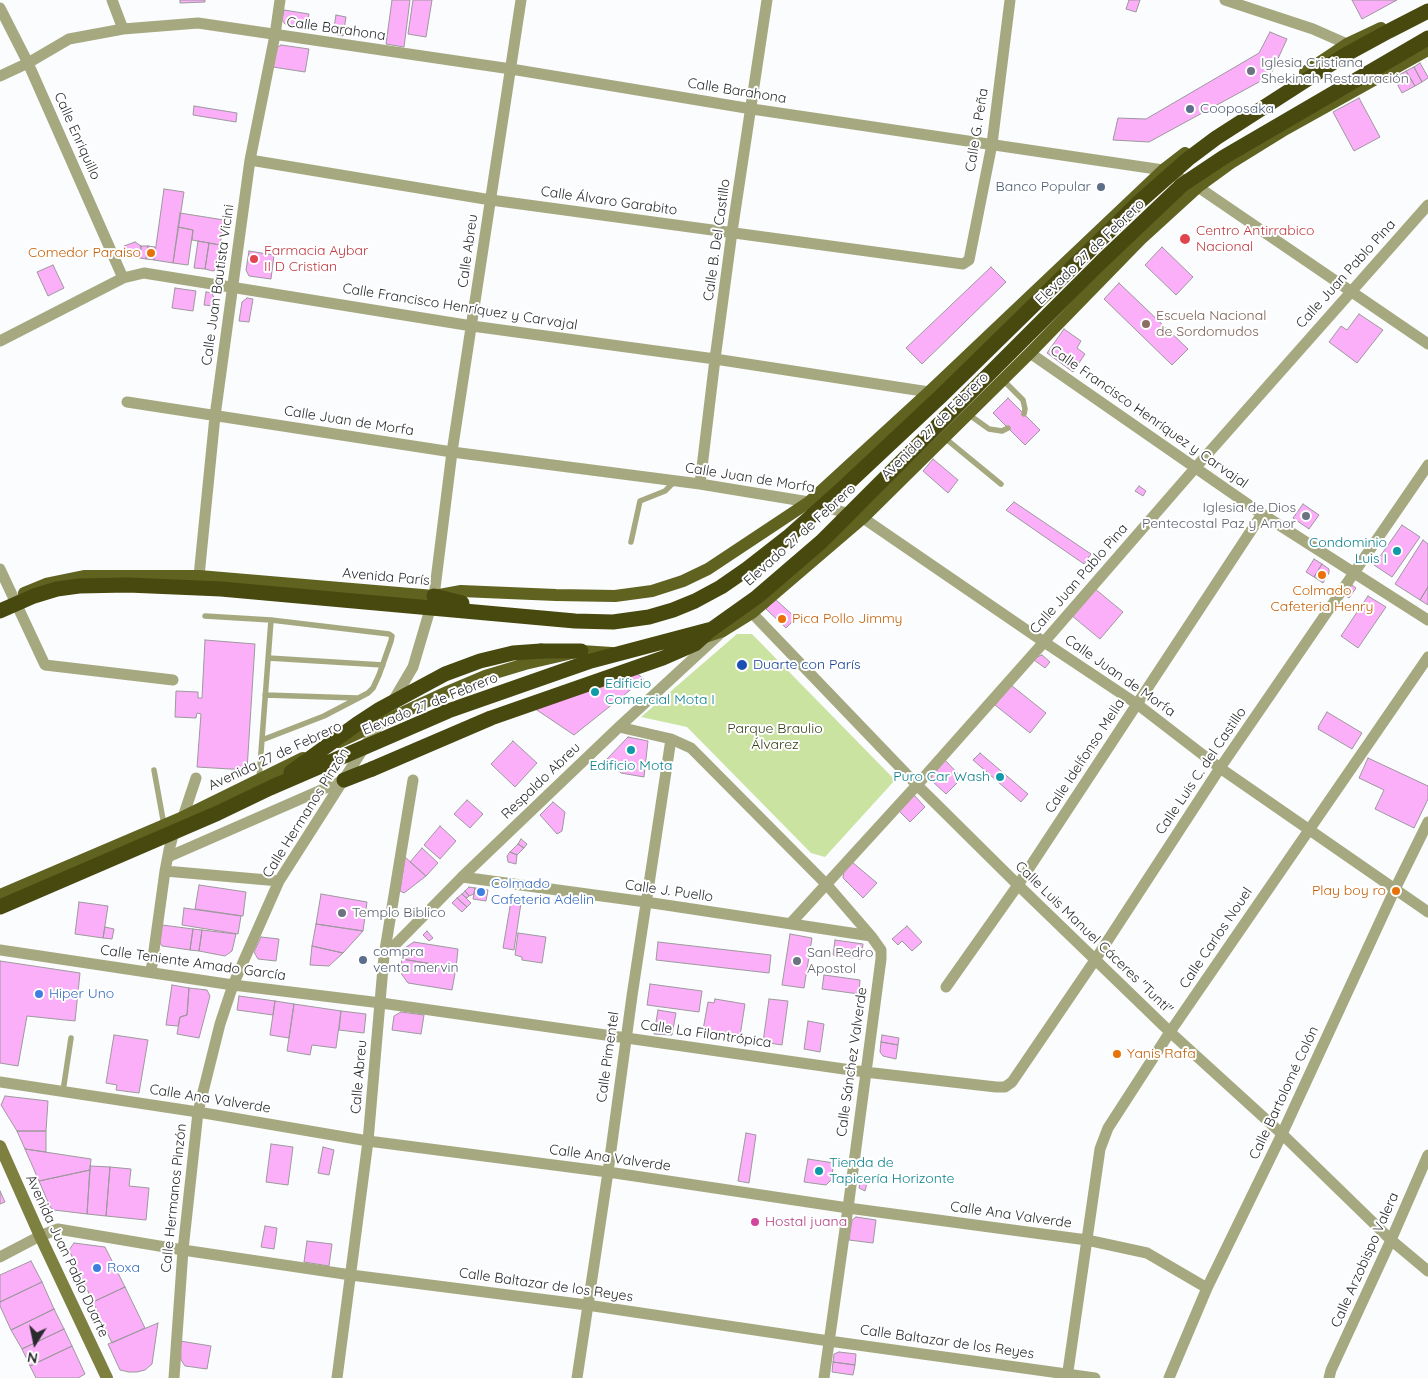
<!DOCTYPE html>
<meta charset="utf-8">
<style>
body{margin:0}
#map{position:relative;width:1428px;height:1378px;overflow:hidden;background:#fafcfe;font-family:Quicksand,sans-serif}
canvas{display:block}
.north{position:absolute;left:10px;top:1318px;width:50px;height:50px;-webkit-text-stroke:4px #fff;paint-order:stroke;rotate:190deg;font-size:14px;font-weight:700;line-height:20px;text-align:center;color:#292b2d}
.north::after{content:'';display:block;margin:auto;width:18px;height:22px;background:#292b2d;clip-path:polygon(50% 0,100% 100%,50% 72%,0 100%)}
</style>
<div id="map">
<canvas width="1428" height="1378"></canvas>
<div class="north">N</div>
</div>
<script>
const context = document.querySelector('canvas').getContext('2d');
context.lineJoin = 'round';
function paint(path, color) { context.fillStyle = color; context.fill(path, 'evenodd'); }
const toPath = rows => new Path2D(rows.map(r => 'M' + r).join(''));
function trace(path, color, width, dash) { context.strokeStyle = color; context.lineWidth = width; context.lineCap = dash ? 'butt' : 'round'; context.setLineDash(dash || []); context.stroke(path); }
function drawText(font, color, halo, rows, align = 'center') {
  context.font = font + ' Quicksand,sans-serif'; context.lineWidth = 4; context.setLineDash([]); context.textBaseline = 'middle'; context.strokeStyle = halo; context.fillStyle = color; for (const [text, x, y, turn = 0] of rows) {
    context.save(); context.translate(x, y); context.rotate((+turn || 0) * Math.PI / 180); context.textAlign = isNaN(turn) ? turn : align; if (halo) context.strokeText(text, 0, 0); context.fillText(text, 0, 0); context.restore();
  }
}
paint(toPath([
 [737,634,752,634,895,780,825,857,811,853,687,727,641,717]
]), '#cbe3a1');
const building = toPath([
 [180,0,205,0,205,2,180,3,180,0],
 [392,0,410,0,404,47,386,44,392,0],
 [413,0,432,0,426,37,408,34,413,0],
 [1129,0,1140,0,1136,12,1126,9,1129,0],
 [1352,0,1397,0,1362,19,1352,0],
 [284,10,309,14,306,27,285,24,282,20,284,10],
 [336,15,346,17,343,36,333,34,336,15],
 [1270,32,1287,39,1270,76,1149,142,1113,140,1118,118,1146,119,1259,53,1270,32],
 [281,45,309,49,305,72,273,67,276,48,281,45],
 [1420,63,1428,77,1428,78,1422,82,1414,67,1420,63],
 [1414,67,1422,82,1415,86,1406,71,1414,67],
 [1406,71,1415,86,1402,93,1394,78,1406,71],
 [1359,98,1380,137,1354,151,1333,112,1359,98],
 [194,106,237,113,236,122,193,115,194,106],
 [164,189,184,192,173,263,154,260,164,189],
 [180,213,224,220,220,245,192,240,193,230,178,227,180,213],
 [178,227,193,230,188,265,173,263,178,227],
 [198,241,209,243,205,269,194,268,198,241],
 [135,242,141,246,140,258,132,257,129,256,124,246,135,242],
 [209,243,220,245,217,269,213,271,205,269,209,243],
 [141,246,148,246,146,259,140,258,141,246],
 [148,246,155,247,154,260,146,259,148,246],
 [1162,247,1193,277,1176,295,1145,265,1162,247],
 [249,251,274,255,271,279,249,276,246,270,249,251],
 [53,265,64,288,48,296,37,272,53,265],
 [991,267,1006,282,922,364,906,348,991,267],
 [1119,283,1188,349,1172,365,1104,299,1119,283],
 [175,288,196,291,193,311,172,308,175,288],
 [206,292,212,293,214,298,213,306,204,305,206,292],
 [247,298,253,299,249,322,239,321,242,302,247,298],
 [1359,314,1383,330,1357,363,1329,342,1341,326,1347,330,1359,314],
 [1064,329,1081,341,1077,348,1085,354,1073,372,1047,353,1064,329],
 [1008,398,1040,430,1025,445,993,413,1008,398],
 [933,459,958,480,948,493,923,471,933,459],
 [1139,486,1146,491,1143,496,1135,491,1139,486],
 [1014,502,1091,554,1084,564,1006,510,1014,502],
 [1303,504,1319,515,1309,529,1293,518,1303,504],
 [1402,525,1420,537,1392,577,1374,565,1402,525],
 [1423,540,1428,544,1428,587,1420,600,1395,584,1423,540],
 [1314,559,1322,564,1314,577,1306,572,1314,559],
 [1322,564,1329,569,1329,573,1323,583,1314,577,1322,564],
 [1352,585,1356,588,1349,598,1344,594,1349,586,1352,585],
 [1428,587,1428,605,1420,600,1428,587],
 [1094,588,1123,612,1100,639,1071,615,1094,588],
 [1368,596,1386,607,1358,648,1341,636,1368,596],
 [775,599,796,618,786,628,766,609,775,599],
 [205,640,255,644,247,770,197,767,201,714,197,713,196,718,175,717,176,691,198,692,198,698,202,698,205,640],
 [1042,655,1050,662,1045,668,1034,660,1037,657,1042,655],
 [627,666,644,679,574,735,531,706,627,666],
 [1011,685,1046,713,1030,733,995,705,1011,685],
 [1327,712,1362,733,1352,749,1318,729,1319,727,1318,727,1327,712],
 [628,737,648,741,644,777,621,773,606,760,628,737],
 [513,741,537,763,515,787,491,764,513,741],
 [980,753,1028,794,1021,802,973,760,980,753],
 [1368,758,1428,786,1428,799,1414,828,1375,809,1384,790,1359,778,1368,758],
 [944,759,962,778,946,794,932,781,931,771,944,759],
 [914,795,925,807,910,822,896,808,914,795],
 [467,800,483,814,470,828,454,814,467,800],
 [553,802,565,812,562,831,557,834,540,815,553,802],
 [440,826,456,841,440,859,424,845,440,826],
 [521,839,527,844,524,848,518,844,521,839],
 [518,844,524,848,517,855,510,852,518,844],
 [422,848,438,863,426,876,410,862,422,848],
 [510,852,517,855,516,864,508,862,507,856,510,852],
 [405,857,426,876,404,893,400,891,405,857],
 [852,862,877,883,863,898,843,878,844,869,852,862],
 [199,885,246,892,243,916,195,909,199,885],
 [469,887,475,888,474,894,469,896,465,891,469,887],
 [475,888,488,890,486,901,473,899,475,888],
 [465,891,469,896,467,898,462,894,465,891],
 [321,894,367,902,363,931,316,924,321,894],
 [462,894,471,903,467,907,457,898,462,894],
 [457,898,467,907,462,912,452,903,457,898],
 [511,901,521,903,514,950,503,948,511,901],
 [79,902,108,906,103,938,75,934,79,902],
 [184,908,241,916,238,934,182,925,184,908],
 [316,924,363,931,343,953,312,946,316,924],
 [162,925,193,929,190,950,162,946,160,943,162,925],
 [907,926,922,942,912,951,902,941,898,945,892,939,907,926],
 [105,927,114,929,112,939,103,938,105,927],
 [193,929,202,930,199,951,190,950,193,929],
 [202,930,236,934,232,951,225,956,199,951,202,930],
 [427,931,433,938,429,941,423,935,427,931],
 [518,933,546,937,542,963,522,960,522,957,515,955,518,933],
 [790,934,812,938,804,988,782,985,790,934],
 [261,937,279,939,276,961,258,959,254,952,261,937],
 [835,940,863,944,861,959,833,955,835,940],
 [414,942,458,949,456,968,402,959,403,949,414,942],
 [658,942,771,955,769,973,656,960,658,942],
 [312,946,343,953,329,966,310,965,312,946],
 [402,959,456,968,452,990,408,983,400,972,402,959],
 [0,961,80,973,75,1021,27,1016,18,1066,0,1063,0,961],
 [824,975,860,980,859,994,822,989,824,975],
 [650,984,702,991,699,1012,647,1005,650,984],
 [172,985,189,988,187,1015,180,1017,178,1026,166,1025,172,985],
 [189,988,207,990,210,996,199,1038,177,1034,180,1017,187,1015,189,988],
 [239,996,275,1001,273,1015,237,1010,239,996],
 [715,999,745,1004,740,1036,703,1030,708,1002,714,1003,715,999],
 [769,999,788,1001,782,1045,763,1042,769,999],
 [275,1001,294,1004,289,1038,270,1035,275,1001],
 [294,1004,341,1011,336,1048,312,1045,310,1055,287,1051,294,1004],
 [658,1010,676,1013,672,1035,654,1034,658,1010],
 [341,1011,366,1014,364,1033,339,1030,341,1011],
 [401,1012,424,1015,421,1034,392,1030,394,1016,401,1012],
 [808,1021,824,1024,820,1052,804,1049,808,1021],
 [114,1035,148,1040,139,1093,116,1090,117,1085,106,1083,114,1035],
 [882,1035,899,1038,898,1045,881,1042,882,1035],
 [881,1042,898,1045,896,1059,883,1056,880,1052,881,1042],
 [5,1096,48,1101,46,1131,17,1131,1,1105,5,1096],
 [17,1131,46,1131,46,1152,25,1149,17,1131],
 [746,1133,756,1135,749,1183,738,1181,746,1133],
 [271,1144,293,1147,288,1185,266,1182,271,1144],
 [323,1147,334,1150,329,1175,318,1173,323,1147],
 [25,1149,91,1159,90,1170,39,1181,25,1149],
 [808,1159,834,1163,831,1180,826,1185,804,1182,808,1159],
 [90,1166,110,1167,106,1216,87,1214,90,1166],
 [110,1167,131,1169,129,1186,149,1188,146,1220,106,1216,110,1167],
 [90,1170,87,1214,54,1210,50,1207,39,1181,90,1170],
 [861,1179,868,1179,865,1191,859,1188,861,1179],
 [0,1191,5,1202,0,1204,0,1191],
 [856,1217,876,1220,873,1243,849,1240,852,1220,856,1217],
 [265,1226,277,1228,274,1249,261,1247,265,1226],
 [307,1241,332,1244,329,1266,304,1262,307,1241],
 [74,1243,105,1247,125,1287,93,1302,69,1250,74,1243],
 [31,1261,42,1282,0,1302,0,1275,31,1261],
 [42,1282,54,1309,11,1330,0,1306,0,1302,42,1282],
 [125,1287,145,1328,112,1343,93,1302,125,1287],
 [54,1309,64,1329,22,1349,11,1330,54,1309],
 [158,1323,152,1364,145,1370,137,1372,129,1372,120,1370,108,1344,158,1323],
 [64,1329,72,1346,30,1366,22,1349,64,1329],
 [180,1341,211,1346,207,1369,185,1366,181,1360,180,1341],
 [72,1346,85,1374,78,1378,36,1378,30,1366,72,1346],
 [839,1352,856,1354,855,1365,833,1362,834,1354,839,1352],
 [833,1362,855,1365,853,1375,832,1372,833,1362]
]);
paint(building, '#fbaff8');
trace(building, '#9d989d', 1);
trace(toPath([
 [1003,380,1023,400,1025,409,1024,414],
 [968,414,989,429,1002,431,1008,428],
 [945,438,1001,484],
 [631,542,640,501,665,491,674,482],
 [205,616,271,620,259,779],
 [268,658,383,665],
 [265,695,357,698],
 [262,740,324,716,368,693,373,688,379,675,391,641,392,636,389,634,271,620],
 [154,770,164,825],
 [63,1091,71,1038]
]), '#a6a97f', 5.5);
trace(toPath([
 [112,0,123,29],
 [1225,0,1313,29,1347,44],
 [0,8,28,63,123,278],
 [0,76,28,63,69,39,123,29,198,23,511,69,752,109,1163,170,1198,187,1428,344],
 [250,160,491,200,963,264,969,260,992,144,1010,0],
 [0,341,123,278,144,273,472,326,715,359,929,392],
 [1030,353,1262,514,1428,620],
 [127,402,452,452,700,484,809,502,863,518,1044,642,1137,704,1220,768,1428,912],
 [700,484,715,359,732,232,767,0],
 [0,569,45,665,173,680],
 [199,576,215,416,250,160,275,35,280,0],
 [752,613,917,785,1018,885,1170,1032,1282,1134,1391,1240,1428,1271],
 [393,701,413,667,434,596,452,452,521,0],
 [619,727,671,739,691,748,827,885,871,936,881,950,881,959,848,1208,824,1378],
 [168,857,344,780],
 [165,871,279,881],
 [462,877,646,902,871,936],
 [790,924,917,785,1044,642,1196,467,1428,205],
 [0,950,233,985,381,1003,865,1072,996,1087,1005,1087,1012,1082,1095,960,1220,768,1428,465],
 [384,956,462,877,554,789,619,727,723,631],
 [151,972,165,871,169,850,174,832,183,817,196,778],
 [946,987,1018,885,1262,514],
 [0,1082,198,1112,368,1141,608,1172,848,1208,1087,1240,1147,1253,1207,1288],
 [0,1257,40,1236,58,1229,183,1250,351,1275,587,1305,829,1341,1095,1378],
 [174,1378,183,1250,198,1112,220,1024,233,985,279,881,381,721],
 [337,1378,368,1141,384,956,413,780],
 [577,1378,608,1172,632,996,671,739],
 [1067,1378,1100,1149,1108,1128,1170,1032,1428,657],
 [1169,1378,1207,1288,1282,1134,1395,889,1428,822],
 [1329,1378,1331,1370,1391,1240,1428,1155]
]), '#a6a97f', 11);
trace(toPath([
 [0,1146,40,1236,107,1378]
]), '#7e803f', 12);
trace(toPath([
 [1305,72,1347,44,1381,28],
 [24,593,46,584,85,576,199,576,434,596,461,591,556,595,615,596,652,591,683,581,708,569,809,502,929,392,1163,170,1185,153],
 [705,637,723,631,752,613,863,518,1030,353,1141,239,1198,187,1231,163,1286,129,1428,50],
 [339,742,447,692,485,676,525,664,581,651,612,653],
 [0,895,183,817,303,758]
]), '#606220', 12);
trace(toPath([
 [434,596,462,603],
 [541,651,581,651],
 [344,780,372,769]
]), '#48490e', 15);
trace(toPath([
 [0,611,34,596,57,589,79,586,128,585,221,589,575,621,613,622,649,617,673,610,695,601,721,587,747,569,788,537,844,487,941,396,1138,203,1188,159,1216,138,1345,55,1389,31,1428,11],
 [372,769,491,718,663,658,695,644,708,632],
 [291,772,357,724,380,709,445,674,480,661,513,653,541,651],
 [0,907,218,813,270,788,448,711,591,661,712,629,757,597,821,542,1101,262,1182,185,1224,157,1428,38]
]), '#48490e', 15);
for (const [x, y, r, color] of [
 [1251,71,5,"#6b7280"],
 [1190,109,5,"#5c6f8a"],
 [1101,187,5,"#5c6f8a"],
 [1185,239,6,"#e0444e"],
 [151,253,5,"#e8710a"],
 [254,259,5,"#e0444e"],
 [1146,324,5,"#8d6e63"],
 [1306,516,5,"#6b7280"],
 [1397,551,5,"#0f9aa8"],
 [1322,575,5,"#e8710a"],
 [782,619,5,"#e8710a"],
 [742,665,6,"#1a4fb4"],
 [595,692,5,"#0f9aa8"],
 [631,750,5,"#0f9aa8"],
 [1000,777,5,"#0f9aa8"],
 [1396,891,5,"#e8710a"],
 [481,892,5,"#3f7fe0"],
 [342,913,5,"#6b7280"],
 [363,960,5,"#5c6f8a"],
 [797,961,5,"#6b7280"],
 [39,994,5,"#3f7fe0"],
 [1117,1054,5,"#e8710a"],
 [819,1171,5,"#0f9aa8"],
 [755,1222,5,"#d1479c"],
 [97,1268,5,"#3f7fe0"]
]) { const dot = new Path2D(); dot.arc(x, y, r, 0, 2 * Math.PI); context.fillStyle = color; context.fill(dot); trace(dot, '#fff', 2); }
drawText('14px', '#292b2d', '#fff', [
 ["Calle Barahona",336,29,8],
 ["Calle Barahona",737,91,9],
 ["Calle G. Peña",977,130,-81],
 ["Calle Enriquillo",77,136,66],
 ["Calle Álvaro Garabito",609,201,8],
 ["Calle B. Del Castillo",717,240,-82],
 ["Calle Abreu",468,251,-82],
 ["Elevado 27 de Febrero",1090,252,-44],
 ["Calle Juan Pablo Pina",1346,274,-48],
 ["Calle Juan Bautista Vicini",218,285,-82],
 ["Calle Francisco Henríquez y Carvajal",460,307,9],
 ["Calle Francisco Henríquez y Carvajal",1149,417,35],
 ["Calle Juan de Morfa",349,421,9],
 ["Avenida 27 de Febrero",935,426,-45],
 ["Calle Juan de Morfa",750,478,9],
 ["Elevado 27 de Febrero",800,535,-42],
 ["Avenida París",386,577,5],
 ["Calle Juan Pablo Pina",1079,579,-49],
 ["Calle Juan de Morfa",1120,676,35],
 ["Elevado 27 de Febrero",430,704,-22],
 ["Avenida 27 de Febrero",275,756,-25],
 ["Calle Idelfonso Mella",1085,756,-57],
 ["Calle Luis C. del Castillo",1201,771,-56],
 ["Respaldo Abreu",541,781,-44],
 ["Calle Hermanos Pinzón",306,813,-58],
 ["Calle J. Puello",669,891,8],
 ["Calle Luis Manuel Cáceres \"Tunti\"",1094,938,44],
 ["Calle Carlos Nouel",1216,938,-56],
 ["Calle Teniente Amado García",193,963,8],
 ["Calle La Filantrópica",706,1034,8],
 ["Calle Pimentel",608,1057,-82],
 ["Calle Sánchez Valverde",852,1062,-82],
 ["Calle Abreu",359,1077,-85],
 ["Calle Bartolomé Colón",1284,1093,-65],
 ["Calle Ana Valverde",210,1099,9],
 ["Calle Ana Valverde",610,1158,8],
 ["Calle Hermanos Pinzón",174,1198,-84],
 ["Calle Ana Valverde",1011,1215,8],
 ["Avenida Juan Pablo Duarte",67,1256,65],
 ["Calle Arzobispo Valera",1365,1260,-66],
 ["Calle Baltazar de los Reyes",546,1285,8],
 ["Calle Baltazar de los Reyes",947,1342,8]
]);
drawText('14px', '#5b616d', '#fff', [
 ["Iglesia Cristiana",1261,63],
 ["Shekinah Restauración",1261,79],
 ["Iglesia de Dios",1296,508,"right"],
 ["Pentecostal Paz y Amor",1296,524,"right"],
 ["Templo Biblico",352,913],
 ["San Pedro",807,953],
 ["Apostol",807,969]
], 'left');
drawText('14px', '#4e5e75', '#fff', [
 ["Cooposaka",1200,109],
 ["Banco Popular",1091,187,"right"],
 ["compra",373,952],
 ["venta mervin",373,968]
], 'left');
drawText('14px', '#be3a42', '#fff', [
 ["Centro Antirrabico",1196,231],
 ["Nacional",1196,247],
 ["Farmacia Aybar",264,251],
 ["II D Cristian",264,267]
], 'left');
drawText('14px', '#c56008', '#fff', [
 ["Comedor Paraiso",141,253],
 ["Colmado",1322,591,"center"],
 ["Cafeteria Henry",1322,607,"center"],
 ["Pica Pollo Jimmy",792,619,"left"],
 ["Play boy ro",1386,891],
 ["Yanis Rafa",1127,1054,"left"]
], 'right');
drawText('14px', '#785e54', '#fff', [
 ["Escuela Nacional",1156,316],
 ["de Sordomudos",1156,332]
], 'left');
drawText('14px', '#0d838f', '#fff', [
 ["Condominio",1387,543],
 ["Luis I",1387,559],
 ["Edificio",605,684,"left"],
 ["Comercial Mota I",605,700,"left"],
 ["Edificio Mota",631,766,"center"],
 ["Puro Car Wash",990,777],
 ["Tienda de",829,1163,"left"],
 ["Tapicería Horizonte",829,1179,"left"]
], 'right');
drawText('14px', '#164399', '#fff', [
 ["Duarte con París",753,665]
], 'left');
drawText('14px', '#344119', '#fff', [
 ["Parque Braulio",775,729],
 ["Álvarez",775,745]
]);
drawText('14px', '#366cbe', '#fff', [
 ["Colmado",491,884],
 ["Cafeteria Adelin",491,900],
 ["Hiper Uno",49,994],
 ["Roxa",107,1268]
], 'left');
drawText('14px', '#b23c85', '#fff', [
 ["Hostal juana",765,1222]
], 'left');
</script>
